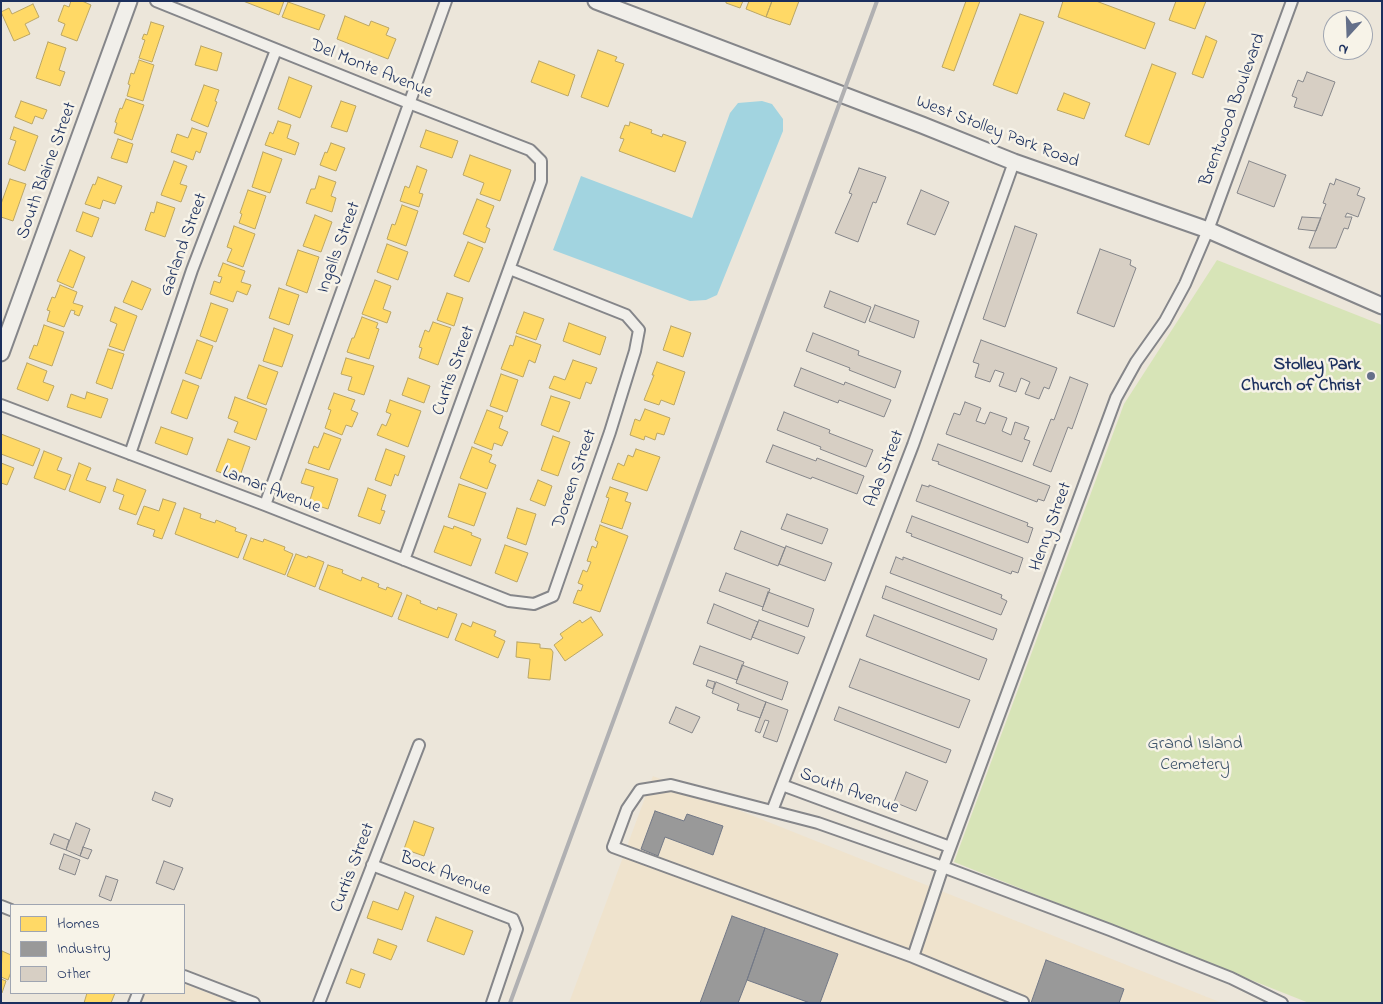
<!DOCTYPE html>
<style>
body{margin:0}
#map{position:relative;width:1383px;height:1004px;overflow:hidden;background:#ece6da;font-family:"Indie Flower",sans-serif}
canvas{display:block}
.frame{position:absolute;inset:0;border:2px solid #1b2f5e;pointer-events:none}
.legend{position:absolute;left:10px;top:904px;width:175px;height:90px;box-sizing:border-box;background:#f7f3e8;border:1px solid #9fa5b1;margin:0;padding:6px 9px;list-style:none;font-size:15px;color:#1b2f5e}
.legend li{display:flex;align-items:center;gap:10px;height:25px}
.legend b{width:25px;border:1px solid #9fa5b1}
.north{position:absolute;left:1323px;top:10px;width:50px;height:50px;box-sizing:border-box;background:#f7f3e8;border:1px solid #9fa5b1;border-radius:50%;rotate:200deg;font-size:14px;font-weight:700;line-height:20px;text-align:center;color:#1b2f5e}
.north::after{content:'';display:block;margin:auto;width:18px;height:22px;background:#646f89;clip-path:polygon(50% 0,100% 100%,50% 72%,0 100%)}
</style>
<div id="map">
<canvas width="1383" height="1004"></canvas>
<div class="frame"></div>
<ul class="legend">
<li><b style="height:14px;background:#ffd966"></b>Homes</li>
<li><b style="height:14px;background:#999"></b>Industry</li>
<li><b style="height:14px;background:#d7cfc4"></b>Other</li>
</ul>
<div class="north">N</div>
</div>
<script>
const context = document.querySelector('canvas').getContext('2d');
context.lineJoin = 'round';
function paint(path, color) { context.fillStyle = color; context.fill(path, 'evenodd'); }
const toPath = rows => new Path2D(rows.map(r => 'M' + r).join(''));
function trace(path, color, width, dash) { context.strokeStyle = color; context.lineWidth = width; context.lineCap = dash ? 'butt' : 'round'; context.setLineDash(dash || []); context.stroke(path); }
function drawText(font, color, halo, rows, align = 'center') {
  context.font = font + ' "Indie Flower",sans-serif'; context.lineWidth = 5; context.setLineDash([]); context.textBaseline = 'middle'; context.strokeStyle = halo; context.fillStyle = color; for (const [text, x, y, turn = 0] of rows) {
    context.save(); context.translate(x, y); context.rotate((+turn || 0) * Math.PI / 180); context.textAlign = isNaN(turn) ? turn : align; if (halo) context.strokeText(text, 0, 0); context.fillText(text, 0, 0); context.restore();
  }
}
paint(toPath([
 [653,776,1222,1003,569,1003],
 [184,984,235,1003,141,1003,145,993,184,993]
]), '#efe3cd');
paint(toPath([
 [1217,260,1382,325,1382,1003,1309,1003,954,862,1124,404]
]), '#d7e4b7');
paint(toPath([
 [762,101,772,104,783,119,783,131,717,295,706,300,690,301,553,250,581,176,692,218,730,113,738,103]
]), '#a2d4e0');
const homes = toPath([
 [71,1,82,1,91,5,77,41,61,35,65,24,58,21,64,5,69,7,71,1],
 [243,1,284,1,279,15,243,1],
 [726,1,743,1,740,8,726,3,726,1],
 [749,1,772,1,766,17,746,9,749,1],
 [772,1,799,1,790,25,766,17,772,1],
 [966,1,980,1,954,71,942,67,966,1],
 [1063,1,1096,1,1155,23,1145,49,1058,17,1063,1],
 [1176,1,1206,1,1195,29,1169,20,1176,1],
 [288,2,325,15,319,30,282,17,288,2],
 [33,4,39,17,25,24,30,34,14,41,1,12,9,8,12,14,33,4],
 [1020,14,1044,22,1017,94,993,85,1020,14],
 [345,16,369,26,371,21,389,28,386,35,396,39,388,59,337,39,345,16],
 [151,22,164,26,152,62,139,58,145,40,142,39,144,34,147,35,151,22],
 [1206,36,1217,41,1203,78,1192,74,1206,36],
 [48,42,66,48,59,70,65,72,60,86,36,78,48,42],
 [201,46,222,53,217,71,195,65,201,46],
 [598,50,617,57,615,61,624,64,608,107,581,97,598,50],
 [139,60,154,65,143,101,127,96,130,85,128,84,131,73,134,74,139,60],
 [539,61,575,75,568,96,531,82,539,61],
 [1152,64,1176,73,1149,145,1125,136,1152,64],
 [289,77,312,86,300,118,278,109,289,77],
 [204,85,219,90,215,101,217,102,208,127,191,120,204,85],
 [1064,93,1090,103,1084,119,1057,110,1064,93],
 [126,99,144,105,132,140,114,133,117,123,115,122,120,108,122,109,126,99],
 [21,101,47,110,43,119,35,116,32,124,15,117,21,101],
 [341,101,356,106,347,132,331,127,341,101],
 [278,121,291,125,287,138,299,143,295,155,265,145,270,132,273,134,278,121],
 [630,122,652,130,651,133,662,137,663,134,686,142,675,172,619,151,624,139,620,138,625,125,629,126,630,122],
 [14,127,38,136,25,171,8,164,16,141,10,139,14,127],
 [192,128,207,133,200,153,196,151,193,160,171,152,177,134,188,138,192,128],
 [426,130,458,141,452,158,420,147,426,130],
 [118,139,133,144,127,163,111,158,118,139],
 [331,143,345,148,336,171,320,165,325,152,327,153,331,143],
 [263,152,282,159,270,193,252,187,263,152],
 [470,155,511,170,500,201,480,194,484,183,463,175,470,155],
 [174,161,187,166,180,184,187,186,181,202,161,195,174,161],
 [417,166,427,170,419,193,423,194,419,207,400,201,405,186,409,188,417,166],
 [319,176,336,182,331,196,336,198,332,212,306,203,311,189,315,189,319,176],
 [98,177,122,186,115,204,103,200,100,209,85,204,93,184,95,185,98,177],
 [10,179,26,184,13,221,1,217,1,204,10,179],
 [248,190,266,196,255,229,239,223,242,214,240,213,248,190],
 [477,199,494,206,486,227,490,229,485,243,463,234,477,199],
 [157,202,175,208,165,237,145,230,151,212,154,213,157,202],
 [402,205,418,211,406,246,387,239,392,224,395,225,402,205],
 [83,212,99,218,92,237,76,231,83,212],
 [315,215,332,222,321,252,303,246,315,215],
 [234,226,255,234,243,267,227,261,232,249,227,247,234,226],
 [468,242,483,248,469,282,454,276,468,242],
 [387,244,408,252,398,280,377,272,387,244],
 [70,250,85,257,73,288,57,281,70,250],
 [298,250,319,257,307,293,286,285,298,250],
 [223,263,245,271,241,282,251,285,247,295,237,291,233,302,210,294,214,281,220,283,222,277,218,276,223,263],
 [375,280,391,286,383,309,391,312,387,323,362,314,375,280],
 [132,281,151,289,142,310,123,302,132,281],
 [60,285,77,292,73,303,83,306,79,316,74,314,75,311,71,310,64,327,47,321,50,311,47,310,52,297,55,298,60,285],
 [279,288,299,295,289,325,269,318,279,288],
 [447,293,463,298,454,326,437,320,447,293],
 [211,303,228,309,216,342,200,336,211,303],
 [115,307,137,316,124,351,109,346,117,324,110,321,115,307],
 [524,312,544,319,536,340,516,333,524,312],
 [362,317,378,323,376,328,379,329,369,359,347,352,352,338,354,338,362,317],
 [433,322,451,328,438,365,419,358,422,348,419,347,425,330,429,332,433,322],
 [569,323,606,337,600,355,563,341,569,323],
 [44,325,64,332,52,366,29,358,34,345,37,346,44,325],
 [671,326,691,333,683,357,663,350,671,326],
 [274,328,293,335,282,367,263,361,274,328],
 [516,336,541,345,535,363,529,360,523,377,501,369,510,345,513,346,516,336],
 [197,340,213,346,201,379,185,373,197,340],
 [108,349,124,354,112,389,96,383,108,349],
 [346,358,374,366,364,395,348,390,352,377,341,374,346,358],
 [573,360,597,368,591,384,586,382,580,399,549,388,554,376,565,380,573,360],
 [657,362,685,372,674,405,661,400,659,405,644,400,654,375,652,375,657,362],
 [27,363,47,371,43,382,54,386,48,401,17,389,27,363],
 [259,365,278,372,266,405,247,398,259,365],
 [501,374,518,380,507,412,490,406,501,374],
 [408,378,430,386,424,403,402,395,408,378],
 [183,380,199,386,187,419,171,413,183,380],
 [87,392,108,399,101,418,67,407,71,394,85,399,87,392],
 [334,393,355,400,351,410,358,413,352,427,346,425,342,435,325,428,331,410,328,409,334,393],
 [551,396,570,402,559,432,541,425,551,396],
 [235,397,267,409,256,440,234,432,238,422,228,418,235,397],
 [390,400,421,411,408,447,377,435,382,424,386,426,391,414,386,412,390,400],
 [645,409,670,418,664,435,657,433,655,440,645,436,644,440,630,435,635,419,640,421,645,409],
 [487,410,503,416,499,428,508,432,502,446,494,443,492,450,474,443,487,410],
 [161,427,193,438,187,455,155,443,161,427],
 [324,433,341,439,329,470,308,463,314,446,318,448,324,433],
 [1,434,40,449,33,466,1,454,1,434],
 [553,436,570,442,558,476,541,470,553,436],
 [228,439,250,447,239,479,216,471,228,439],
 [472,447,492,455,489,462,496,465,487,489,460,478,472,447],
 [386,449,405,456,398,476,395,474,391,486,375,480,386,449],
 [636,449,660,457,647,491,612,479,618,463,624,466,628,455,633,457,636,449],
 [44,451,62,458,57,470,71,475,65,490,34,478,44,451],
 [1,463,14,468,7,485,1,483,1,463],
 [79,463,91,468,86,480,106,487,100,503,69,491,79,463],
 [306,469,338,479,328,509,309,503,314,487,301,483,306,469],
 [117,479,146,490,136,515,119,509,124,495,113,491,117,479],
 [538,480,552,486,545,506,530,500,538,480],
 [459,484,486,493,474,526,448,517,459,484],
 [610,487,628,493,625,501,631,503,622,529,601,522,609,498,606,497,610,487],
 [368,488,386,495,381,510,385,511,380,524,358,516,368,488],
 [163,499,176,503,162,539,153,536,155,530,137,524,144,506,159,511,163,499],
 [184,508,201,514,200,518,215,523,216,520,236,528,235,531,247,535,238,558,175,534,184,508],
 [517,508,536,514,526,545,507,538,517,508],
 [600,525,628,536,600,612,573,603,578,590,581,591,583,585,578,583,583,570,587,572,591,562,587,561,592,546,596,548,598,542,595,540,600,525],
 [444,526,453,529,454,526,472,533,471,535,481,539,471,566,434,552,444,526],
 [251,538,263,542,264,539,285,547,284,550,293,554,285,575,243,559,251,538],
 [505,545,528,553,517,582,495,573,505,545],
 [296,554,307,558,308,556,324,562,315,587,287,576,296,554],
 [328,565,343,570,342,573,361,581,362,577,379,584,378,587,386,590,387,587,402,593,392,617,319,589,328,565],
 [407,595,421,601,420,603,437,610,438,607,457,614,448,638,398,619,407,595],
 [591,617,603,635,565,661,554,645,563,638,560,634,580,620,582,623,591,617],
 [473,622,496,631,494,636,505,641,498,658,455,640,462,623,471,627,473,622],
 [517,642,540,644,540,648,551,649,553,652,550,680,528,678,530,659,516,657,517,642],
 [414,821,434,828,424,856,404,849,414,821],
 [405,892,414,896,402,930,367,918,373,901,398,910,405,892],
 [436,917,473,931,464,955,427,941,436,917],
 [378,939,397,946,391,960,373,953,378,939],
 [2,951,11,955,11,972,8,980,1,977,2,951],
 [351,969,365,974,360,988,346,983,351,969],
 [1,979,6,981,2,993,1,993,1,979],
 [87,993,115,993,111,1003,84,1003,87,993]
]);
paint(homes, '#ffd966');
trace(homes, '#bba664', 1);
const industry = toPath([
 [655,811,684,821,687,814,723,826,713,855,665,837,658,856,641,849,655,811],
 [732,916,765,928,747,980,738,1003,700,1003,732,916],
 [765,928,838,954,820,1003,810,1003,747,980,765,928],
 [1046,960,1124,989,1119,1003,1031,1003,1046,960]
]);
paint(industry, '#999');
trace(industry, '#737987', 1);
const building = toPath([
 [1307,72,1335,82,1322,116,1294,107,1297,98,1292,96,1298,80,1303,82,1307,72],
 [1249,161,1286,175,1274,207,1237,193,1249,161],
 [859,168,886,177,876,203,873,202,858,242,835,233,852,194,849,193,859,168],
 [1336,179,1360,188,1357,195,1365,198,1358,217,1347,213,1345,217,1352,217,1348,229,1344,228,1336,248,1309,248,1326,204,1323,203,1330,183,1334,185,1336,179],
 [921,190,949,202,935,235,907,224,921,190],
 [1302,217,1321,218,1316,231,1298,229,1302,217],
 [1015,226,1037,234,1005,327,983,319,1015,226],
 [1100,249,1131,260,1130,265,1136,268,1114,327,1077,313,1100,249],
 [830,291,871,307,865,323,824,307,830,291],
 [875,305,919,321,914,338,869,321,875,305],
 [813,333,859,351,858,355,901,371,895,388,849,370,850,368,806,351,813,333],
 [981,340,1057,368,1049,389,1044,387,1039,399,1025,394,1030,382,1021,378,1016,392,999,386,1004,373,995,370,990,382,975,377,979,364,973,362,981,340],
 [801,368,844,385,845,382,891,400,884,417,839,400,838,403,794,386,801,368],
 [1070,377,1088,384,1072,429,1068,427,1051,472,1033,465,1051,419,1054,420,1070,377],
 [965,402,981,408,976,421,985,424,990,412,1007,418,1002,431,1011,435,1015,422,1029,427,1024,439,1030,441,1022,462,946,434,954,413,960,415,965,402],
 [784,412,830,430,829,433,873,450,866,467,820,449,821,447,777,430,784,412],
 [938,444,1050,486,1044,501,1038,499,1037,502,938,464,939,462,932,460,938,444],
 [773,445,816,461,817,458,864,476,857,494,812,477,811,479,766,462,773,445],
 [922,485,929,487,929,485,1028,523,1027,526,1033,528,1028,543,916,501,922,485],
 [787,514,828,529,822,544,781,529,787,514],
 [912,516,1023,558,1018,573,1012,571,1011,574,911,536,912,534,906,532,912,516],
 [741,531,785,548,778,566,734,549,741,531],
 [786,546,832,563,825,581,779,564,786,546],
 [896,557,903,560,903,557,1002,595,1001,598,1007,601,1001,615,890,573,896,557],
 [726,573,770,589,763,607,719,591,726,573],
 [886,586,997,629,993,640,882,598,886,586],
 [768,592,814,609,808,627,762,610,768,592],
 [714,604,758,622,751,640,707,623,714,604],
 [874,615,987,659,979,680,866,636,874,615],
 [759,620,805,637,798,654,752,637,759,620],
 [700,646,744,662,737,680,693,664,700,646],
 [860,659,970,700,959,728,849,687,860,659],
 [742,665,788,682,782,700,736,683,742,665],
 [708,680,715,682,713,689,706,686,708,680],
 [716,682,766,702,760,718,737,710,739,704,712,693,716,682],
 [766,702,788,710,777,742,763,737,769,721,765,720,760,733,755,731,766,702],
 [676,707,700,717,692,733,669,723,676,707],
 [839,707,951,750,946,763,834,720,839,707],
 [906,772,928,781,916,811,894,802,906,772],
 [155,792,173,799,170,807,152,800,155,792],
 [76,823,90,829,80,856,66,850,76,823],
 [54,834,69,840,66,850,50,844,54,834],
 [83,847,92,850,88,859,80,856,83,847],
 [64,854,80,860,75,875,59,869,64,854],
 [164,861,183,868,174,890,156,883,164,861],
 [106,876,118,880,111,901,99,896,106,876]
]);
paint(building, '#d7cfc4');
trace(building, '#85868a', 1);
const street = toPath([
 [156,1,409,103,530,150,541,161,541,181,404,560],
 [1,405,265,505,509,601,534,604,553,596,610,432,635,351,639,330,626,315,510,269],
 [130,454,192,270,276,50],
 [265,505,446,1],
 [782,785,950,847],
 [772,811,913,445,1014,162],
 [372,865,513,919,517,929,492,1003],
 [1,906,11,910],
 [913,957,943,867,1116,398,1136,362,1165,321,1185,284,1208,230,1292,1],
 [184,976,254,1003],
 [1023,1002,913,957,613,847,627,809,640,790,671,785,818,823,943,867,1110,930,1231,978,1282,1003],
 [134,1003,138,993],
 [319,1003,419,745]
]);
const secondary = toPath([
 [596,1,922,125,1014,162,1208,230,1382,306],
 [1,353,129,1]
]);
trace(street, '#85868a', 14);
trace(secondary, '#85868a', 19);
trace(street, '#f1efea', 10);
trace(secondary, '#f1efea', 15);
trace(toPath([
 [510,1003,877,1]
]), '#b0b0b2', 4);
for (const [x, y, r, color] of [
 [1371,376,5,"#646f89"]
]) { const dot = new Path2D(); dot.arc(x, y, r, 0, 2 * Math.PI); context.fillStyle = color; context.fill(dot); trace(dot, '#f7f3e8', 2); }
drawText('18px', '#1b2f5e', '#f7f3e8', [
 ["Del Monte Avenue",371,70,22],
 ["Brentwood Boulevard",1234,110,-70],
 ["West Stolley Park Road",997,133,21],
 ["South Blaine Street",48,171,-70],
 ["Garland Street",185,245,-70],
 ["Ingalls Street",340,248,-70],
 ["Curtis Street",455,371,-70],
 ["Ada Street",886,469,-69],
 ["Doreen Street",576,479,-71],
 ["Lamar Avenue",271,491,21],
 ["Henry Street",1052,527,-70],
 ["South Avenue",849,792,20],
 ["Curtis Street",354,868,-69],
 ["Bock Avenue",445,875,21]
]);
drawText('bold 18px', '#1b2f5e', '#f7f3e8', [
 ["Stolley Park",1361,366],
 ["Church of Christ",1361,387]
], 'right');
drawText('18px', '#3d536a', '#f7f3e8', [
 ["Grand Island",1195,745],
 ["Cemetery",1195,766]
]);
</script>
